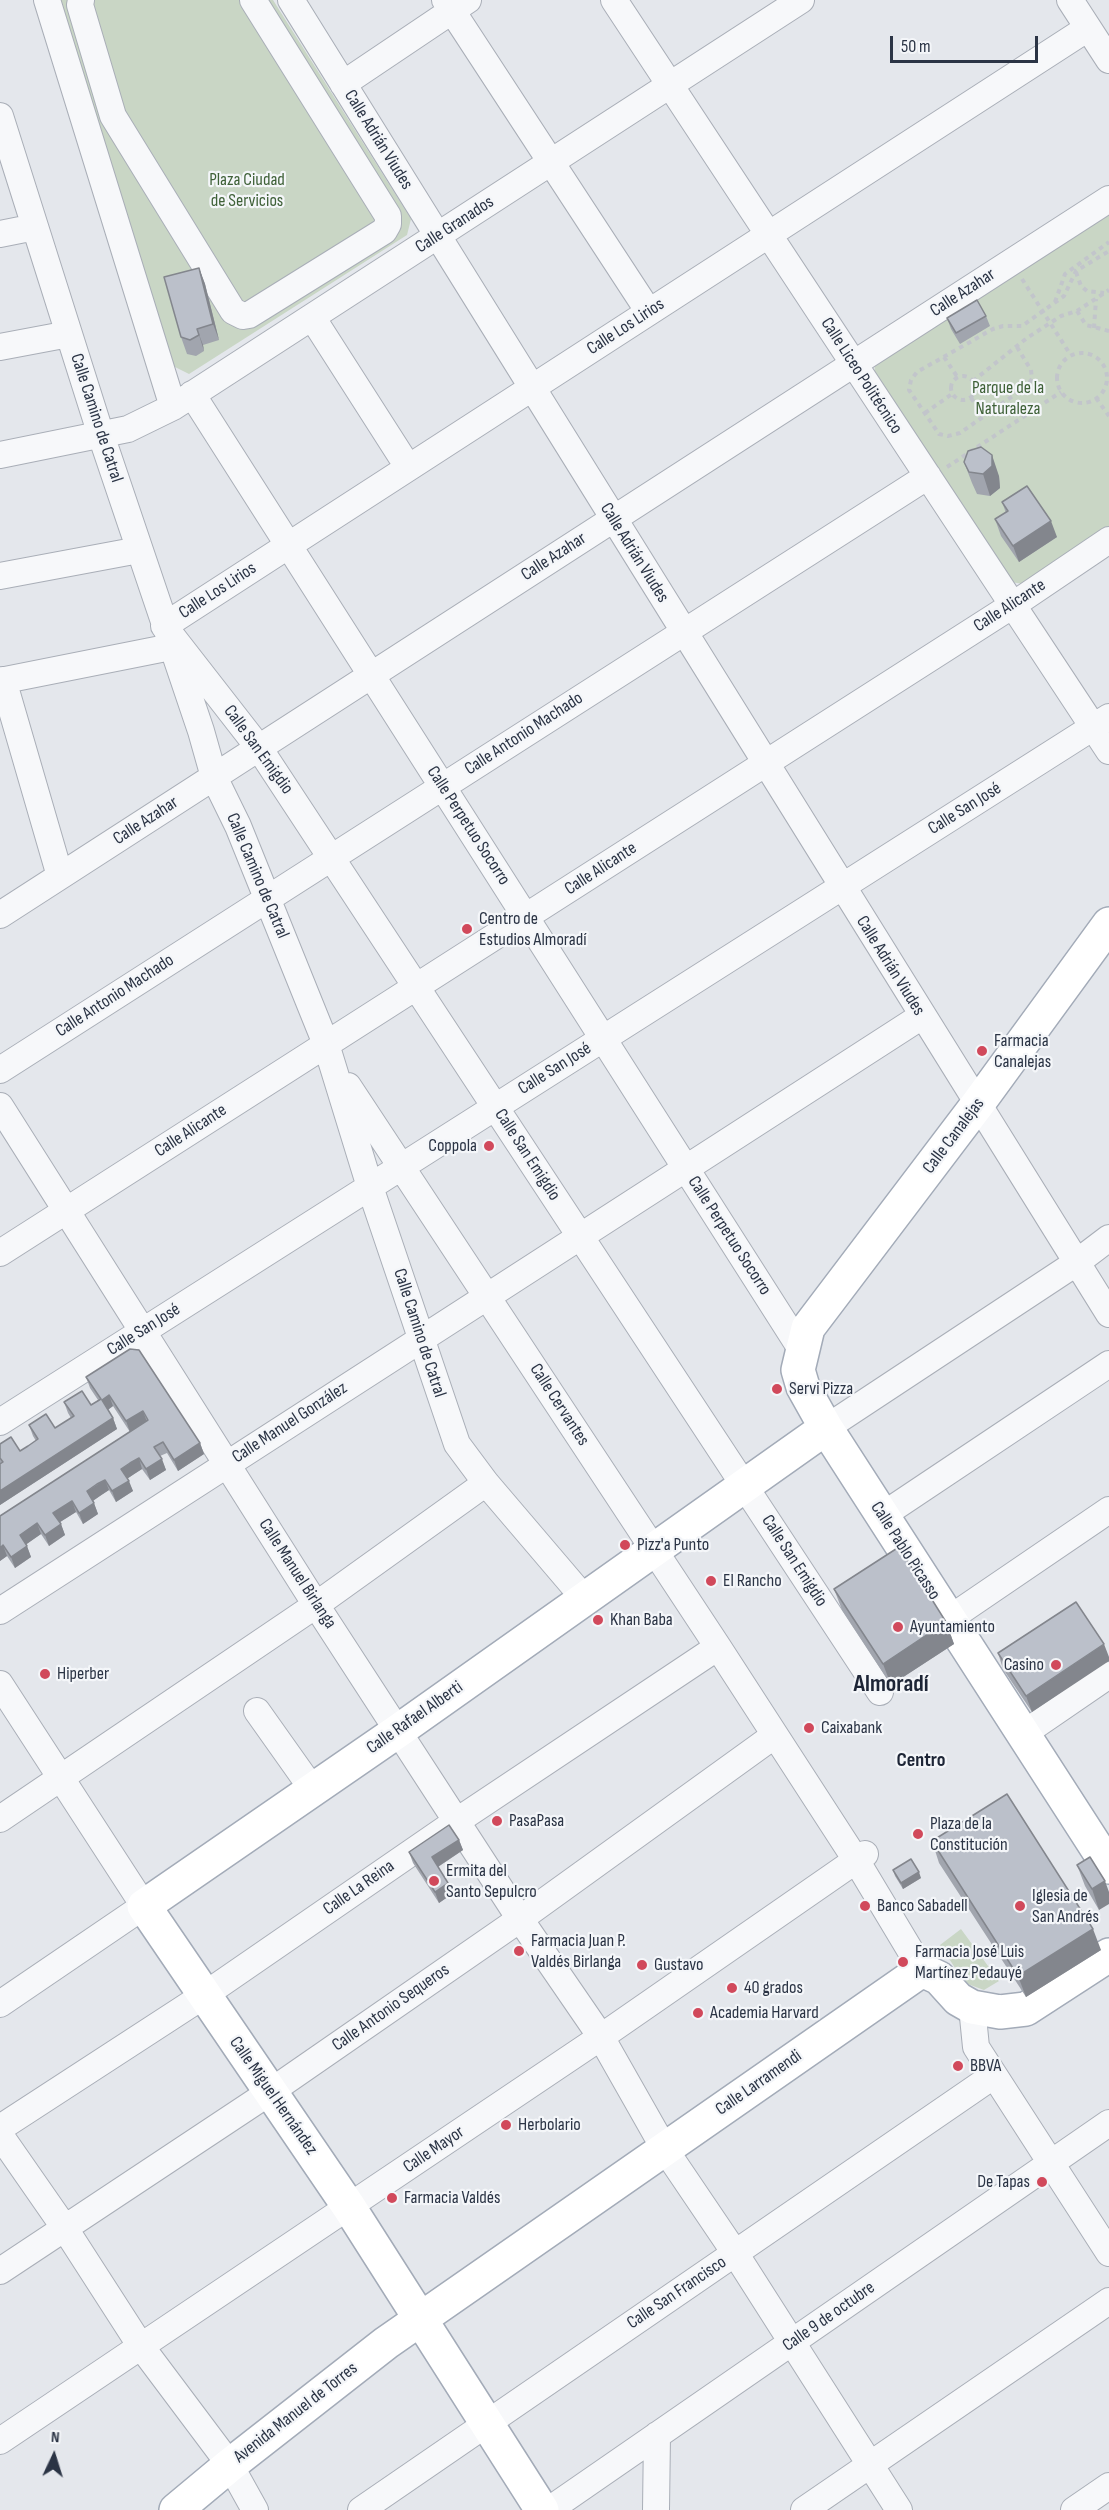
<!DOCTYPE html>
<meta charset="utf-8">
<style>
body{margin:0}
#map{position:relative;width:1109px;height:2510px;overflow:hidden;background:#e4e7ec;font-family:"Sofia Sans Condensed",sans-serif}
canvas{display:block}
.north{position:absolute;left:24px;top:2426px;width:60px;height:60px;-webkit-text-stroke:4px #f4f6f9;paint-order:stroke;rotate:4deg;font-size:16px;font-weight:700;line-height:24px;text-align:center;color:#2b3445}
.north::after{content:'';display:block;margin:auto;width:21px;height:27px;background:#2b3445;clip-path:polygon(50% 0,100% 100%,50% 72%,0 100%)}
.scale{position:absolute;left:890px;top:36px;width:148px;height:27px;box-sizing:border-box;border:3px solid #2b3445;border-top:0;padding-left:8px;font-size:18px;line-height:21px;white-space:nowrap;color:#2b3445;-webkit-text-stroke:4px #f4f6f9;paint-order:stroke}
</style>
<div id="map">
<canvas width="1109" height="2510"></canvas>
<div class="north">N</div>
<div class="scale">50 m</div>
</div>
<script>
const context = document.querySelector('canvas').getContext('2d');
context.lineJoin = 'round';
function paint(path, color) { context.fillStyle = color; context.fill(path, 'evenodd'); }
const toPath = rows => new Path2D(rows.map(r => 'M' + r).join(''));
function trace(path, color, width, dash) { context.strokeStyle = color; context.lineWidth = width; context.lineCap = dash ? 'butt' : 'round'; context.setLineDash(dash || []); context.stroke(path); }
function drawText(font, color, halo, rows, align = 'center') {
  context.font = font + ' "Sofia Sans Condensed",sans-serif'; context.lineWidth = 4.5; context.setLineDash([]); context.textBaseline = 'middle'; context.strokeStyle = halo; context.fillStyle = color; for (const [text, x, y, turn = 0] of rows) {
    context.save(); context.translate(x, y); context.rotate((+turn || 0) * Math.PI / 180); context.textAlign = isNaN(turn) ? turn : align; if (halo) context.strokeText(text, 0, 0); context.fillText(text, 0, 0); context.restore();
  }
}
paint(toPath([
 [58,0,273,0,411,219,407,235,189,374,171,365],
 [1109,213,1109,528,1023,584,1011,582,874,376,875,364],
 [961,1929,999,1981,984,1990,965,1983,940,1945]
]), '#c9d6c5');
const minor = toPath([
 [47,0,173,407],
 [81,0,80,5,113,116,233,311,243,316,249,315,384,231,388,224,388,216,253,0],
 [291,0,1109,1314],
 [445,0,649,312],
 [614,0,1109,751],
 [1070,0,1109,60],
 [343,84,468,0],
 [0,116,101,435,201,731,214,777,238,826,326,1044,370,1187,457,1444,486,1483,584,1598],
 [0,234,35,227],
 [312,317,408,467],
 [0,347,69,334],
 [192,394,801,1349],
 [0,455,128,429,173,407,801,0],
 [0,576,139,550],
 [3,680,60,876],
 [0,681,171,647],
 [0,915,1109,199],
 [0,1070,928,476],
 [348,1086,718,1647,856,1860,922,1970],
 [0,1106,316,1605,520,1919,601,2037,664,2148,735,2253,899,2510],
 [0,1253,1013,605,1109,540],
 [0,1422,1109,717],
 [826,1428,1076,1263,1109,1238],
 [883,1515,1109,1364],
 [0,1611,922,1016],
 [949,1619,1109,1510],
 [0,1684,144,1906,0,2004],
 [880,1692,259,748,164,626,1088,28],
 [257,1711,313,1790],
 [1023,1734,1109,1675],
 [0,1819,316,1605,486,1483],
 [972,2007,976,2047,1109,2253],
 [0,2128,203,1996,457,1821,718,1647],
 [0,2135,64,2227,140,2345,230,2465,255,2510],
 [0,2271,270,2092,520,1919,775,1735],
 [0,2441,601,2037,865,1854],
 [361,2510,993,2076],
 [549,2510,1109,2123],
 [656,2510,657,2435],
 [804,2510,1109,2301],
 [1074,2510,1109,2486]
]);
const major = toPath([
 [1109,924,977,1105,808,1328,798,1370,803,1387,826,1428,1109,1867],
 [176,2510,230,2465,386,2343,922,1970,939,1978,958,1999,972,2007,1000,2012,1026,2009,1109,1955],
 [542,2510,349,2207,144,1906,398,1731,826,1428]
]);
trace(minor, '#a9aeb7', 28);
trace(major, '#a3abb8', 36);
trace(toPath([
 [1076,272,1081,286,1087,291,1104,293],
 [1022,279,1070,354],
 [1055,302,1065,274,1109,242],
 [1077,311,1086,325,1109,331],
 [1094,328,1096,299],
 [1017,347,1031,370,1032,379,1027,386,960,433,948,436,939,434,909,390,911,380,917,372,993,329,1003,326,1022,326,1064,296,1076,271,1109,251],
 '1057 378a25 25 0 1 1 50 0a25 25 0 1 1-50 0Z',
 [944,357,958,378],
 '951 388a12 12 0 1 1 24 0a12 12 0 1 1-24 0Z',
 [973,381,1027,338,1061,316,1077,311,1109,290],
 [971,398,984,416],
 [1096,398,1109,416],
 [925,413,952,394],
 [947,467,1061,392]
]), '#c2c5cb', 4, [4.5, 4.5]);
trace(minor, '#f7f8fa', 26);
trace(major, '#fff', 33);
paint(toPath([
 [199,268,205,284,219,340,203,345,204,351,196,356,187,354,181,337],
 [986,316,990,326,960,344,951,329,947,318],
 [964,462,999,476,1000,488,990,496,977,494,972,483],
 [1002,502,1057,537,1019,562,1001,536,995,519,1006,513],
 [86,1377,200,1443,204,1454,178,1471,167,1453,160,1456,166,1470,150,1480,142,1469,134,1474,127,1479,133,1491,116,1502,109,1490,101,1495,93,1501,98,1514,83,1524,76,1512,60,1522,65,1535,49,1546,41,1534,26,1544,31,1557,15,1568,7,1556,0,1561,0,1516,130,1432,113,1406,108,1410,113,1418,117,1429,0,1505,0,1444,20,1451,36,1441,33,1436,29,1425,55,1428,71,1418,68,1413,64,1402,91,1405,98,1400,90,1388],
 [834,1589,946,1622,954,1644,891,1685,842,1610],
 [1076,1602,1032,1712,1003,1669,998,1653],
 [459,1840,463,1850,438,1867,452,1894,439,1903,413,1863,409,1852],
 [932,1841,1101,1950,1026,1997,939,1863],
 [1090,1857,1099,1910,1085,1886,1077,1865],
 [893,1870,921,1878,903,1889,895,1876]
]), '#a1a5ae');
paint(toPath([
 [199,268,205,284,219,340,213,324],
 [197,329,203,345,204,351,199,335],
 [992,455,999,476,1000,488,990,496,983,474],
 [1051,521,1057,537,1019,562,1013,546],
 [109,1395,113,1406,106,1411,102,1400],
 [143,1411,147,1422,130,1432,126,1421],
 [113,1418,117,1429,0,1505,0,1491],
 [200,1443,204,1454,178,1471,174,1460],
 [139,1458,142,1469,125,1480,121,1469],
 [162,1459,166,1470,150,1480,146,1469],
 [105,1480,109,1490,91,1502,87,1491],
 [129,1481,133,1491,116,1502,112,1491],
 [72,1501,76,1512,57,1524,53,1513],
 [94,1503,98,1514,83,1524,79,1513],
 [37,1523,41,1534,24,1546,20,1535],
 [61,1524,65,1535,49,1546,45,1535],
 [3,1545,7,1556,0,1561,0,1548],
 [27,1546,31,1557,15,1568,11,1557],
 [946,1622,954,1644,891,1685,883,1664],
 [1104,1644,1109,1657,1109,1661,1032,1712,1026,1696],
 [459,1840,463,1850,436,1868,432,1857],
 [919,1872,921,1878,903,1889,901,1883],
 [1105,1881,1109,1892,1109,1904,1099,1910,1092,1889],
 [448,1883,452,1894,439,1903,435,1892],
 [1093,1929,1101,1950,1026,1997,1018,1976]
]), '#83868d');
const building = toPath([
 [199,268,213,324,197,329,199,335,190,340,181,337,164,277,199,268],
 [977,300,986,316,956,333,947,318,977,300],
 [981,447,992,455,992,466,983,474,969,472,964,462,968,451,981,447],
 [1027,486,1051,521,1013,546,995,519,1008,511,1002,502,1027,486],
 [130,1349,139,1350,200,1443,174,1460,163,1442,154,1447,162,1459,146,1469,139,1458,130,1463,121,1469,129,1481,112,1491,105,1480,97,1484,87,1491,94,1503,79,1513,72,1501,53,1513,61,1524,45,1535,37,1523,20,1535,27,1546,11,1557,3,1545,0,1548,0,1516,148,1420,143,1411,126,1421,109,1395,102,1400,113,1418,0,1491,0,1464,3,1462,0,1458,0,1444,11,1437,20,1451,28,1446,38,1439,29,1425,46,1414,55,1428,74,1416,64,1402,82,1391,91,1405,101,1399,86,1377,130,1349],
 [899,1547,946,1622,883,1664,834,1589,899,1547],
 [1076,1602,1104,1644,1026,1696,998,1653,1076,1602],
 [1007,1794,1093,1929,1018,1976,932,1841,1007,1794],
 [449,1825,459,1840,432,1857,448,1883,435,1892,409,1852,449,1825],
 [1090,1857,1105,1881,1092,1889,1077,1865,1090,1857],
 [911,1859,919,1872,901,1883,893,1870,911,1859]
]);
paint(building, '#bbc0ca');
trace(building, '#83868d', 1.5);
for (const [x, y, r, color] of [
 [467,929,6,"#d1495b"],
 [982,1051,6,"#d1495b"],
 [489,1146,6,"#d1495b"],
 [777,1389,6,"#d1495b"],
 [625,1545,6,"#d1495b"],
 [711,1581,6,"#d1495b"],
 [598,1620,6,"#d1495b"],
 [898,1627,6,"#d1495b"],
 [1056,1665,6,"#d1495b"],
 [45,1674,6,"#d1495b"],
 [809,1728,6,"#d1495b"],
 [497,1821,6,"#d1495b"],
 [918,1834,6,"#d1495b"],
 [434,1881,6,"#d1495b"],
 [865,1906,6,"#d1495b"],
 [1020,1906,6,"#d1495b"],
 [519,1951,6,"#d1495b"],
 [903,1962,6,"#d1495b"],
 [642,1965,6,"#d1495b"],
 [732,1988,6,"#d1495b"],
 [698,2013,6,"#d1495b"],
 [958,2066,6,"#d1495b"],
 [506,2125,6,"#d1495b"],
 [1042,2182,6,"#d1495b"],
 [392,2198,6,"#d1495b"]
]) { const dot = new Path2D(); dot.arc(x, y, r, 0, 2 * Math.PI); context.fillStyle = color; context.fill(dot); trace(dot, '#f4f6f9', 2); }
drawText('18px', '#2b3445', '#f4f6f9', [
 ["Calle Adrián Viudes",378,140,58],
 ["Calle Granados",455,225,-33],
 ["Calle Azahar",963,293,-33],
 ["Calle Los Lirios",626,327,-33],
 ["Calle Liceo Politécnico",861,376,57],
 ["Calle Camino de Catral",96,418,72],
 ["Calle Adrián Viudes",634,553,58],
 ["Calle Azahar",554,557,-33],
 ["Calle Los Lirios",218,591,-33],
 ["Calle Alicante",1010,606,-33],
 ["Calle Antonio Machado",524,734,-33],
 ["Calle San Emigdio",258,750,54],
 ["Calle San José",965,809,-32],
 ["Calle Azahar",146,821,-33],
 ["Calle Perpetuo Socorro",468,826,57],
 ["Calle Alicante",601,869,-33],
 ["Calle Camino de Catral",257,876,67],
 ["Calle Adrián Viudes",890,966,58],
 ["Calle Antonio Machado",115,996,-33],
 ["Calle San José",555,1069,-32],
 ["Calle Alicante",191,1131,-33],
 ["Calle Canalejas",954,1136,-53],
 ["Calle San Emigdio",527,1155,57],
 ["Calle Perpetuo Socorro",729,1236,57],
 ["Calle San José",144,1330,-32],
 ["Calle Camino de Catral",419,1333,72],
 ["Calle Cervantes",559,1405,57],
 ["Calle Manuel González",290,1423,-33],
 ["Calle Pablo Picasso",905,1551,57],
 ["Calle San Emigdio",794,1561,57],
 ["Calle Manuel Birlanga",297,1574,57],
 ["Calle Rafael Alberti",415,1718,-35],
 ["Calle La Reina",359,1888,-35],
 ["Calle Antonio Sequeros",391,2008,-35],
 ["Calle Larramendi",759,2083,-35],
 ["Calle Miguel Hernández",273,2096,55],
 ["Calle Mayor",434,2150,-34],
 ["Calle San Francisco",677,2293,-34],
 ["Calle 9 de octubre",829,2317,-35],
 ["Avenida Manuel de Torres",296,2413,-38]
]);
drawText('18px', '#3f6138', '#f4f6f9', [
 ["Plaza Ciudad",247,180],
 ["de Servicios",247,201],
 ["Parque de la",1008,388],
 ["Naturaleza",1008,409]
]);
drawText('18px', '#2b3445', '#f4f6f9', [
 ["Centro de",479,919],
 ["Estudios Almoradí",479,940],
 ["Farmacia",994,1041],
 ["Canalejas",994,1062],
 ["Coppola",477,1146,"right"],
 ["Servi Pizza",789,1389],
 ["Pizz'a Punto",637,1545],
 ["El Rancho",723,1581],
 ["Khan Baba",610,1620],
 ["Ayuntamiento",910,1627],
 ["Casino",1044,1665,"right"],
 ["Hiperber",57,1674],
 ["Caixabank",821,1728],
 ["PasaPasa",509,1821],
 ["Plaza de la",930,1824],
 ["Constitución",930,1845],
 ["Ermita del",446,1871],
 ["Santo Sepulcro",446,1892],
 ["Iglesia de",1032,1896],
 ["San Andrés",1032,1917],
 ["Banco Sabadell",877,1906],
 ["Farmacia Juan P.",531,1941],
 ["Valdés Birlanga",531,1962],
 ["Farmacia José Luis",915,1952],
 ["Martínez Pedauyé",915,1973],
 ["Gustavo",654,1965],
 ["40 grados",744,1988],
 ["Academia Harvard",710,2013],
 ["BBVA",970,2066],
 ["Herbolario",518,2125],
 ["De Tapas",1030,2182,"right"],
 ["Farmacia Valdés",404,2198]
], 'left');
drawText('bold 20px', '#1d2536', '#f4f6f9', [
 ["Centro",921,1761]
]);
drawText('bold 24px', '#1d2536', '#f4f6f9', [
 ["Almoradí",891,1685]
]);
</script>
